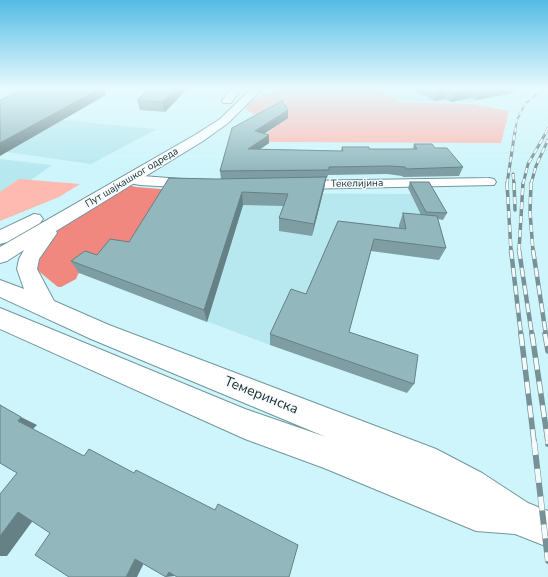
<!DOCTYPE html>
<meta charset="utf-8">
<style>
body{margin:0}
canvas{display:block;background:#cdf5fb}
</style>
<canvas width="548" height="577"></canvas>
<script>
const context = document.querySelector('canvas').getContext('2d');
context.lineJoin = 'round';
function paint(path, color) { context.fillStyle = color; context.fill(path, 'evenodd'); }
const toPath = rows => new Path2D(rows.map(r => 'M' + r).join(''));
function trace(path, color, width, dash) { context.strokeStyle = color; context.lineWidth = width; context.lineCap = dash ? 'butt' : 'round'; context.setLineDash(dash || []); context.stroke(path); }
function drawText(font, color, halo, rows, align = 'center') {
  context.font = font + ' "Nunito Sans",sans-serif'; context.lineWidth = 3; context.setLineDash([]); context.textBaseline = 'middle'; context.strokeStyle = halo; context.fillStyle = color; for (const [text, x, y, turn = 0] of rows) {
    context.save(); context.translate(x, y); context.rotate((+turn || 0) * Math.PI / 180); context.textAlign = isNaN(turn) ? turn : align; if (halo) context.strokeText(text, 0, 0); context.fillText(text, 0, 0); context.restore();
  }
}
paint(toPath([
 [381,89,526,89,518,93,471,102,402,101],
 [0,114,157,129,91,164,0,151],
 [0,159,52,165,0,202],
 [172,190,210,193,411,194,429,219,439,260,330,246,305,305,290,301,270,345,115,287]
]), '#b7e8ef');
paint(toPath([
 [275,89,378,89,400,102,473,104,509,111,501,143,271,142,251,137,260,132,266,134,274,128,266,125,257,116,244,108,251,101],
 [19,179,80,184,59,197,0,221,0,192]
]), '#feb9b1');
paint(toPath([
 [125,184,136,187,172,190,135,253,93,262,78,274,76,279,61,287,58,287,36,269,42,245,54,232,67,221]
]), '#f0887f');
const street = toPath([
 [130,175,194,180,199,181,201,184,199,187,194,188,140,185,125,182,123,179,125,176,130,175],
 [489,178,494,179,496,182,494,185,298,189,293,188,291,185,293,182,298,181,489,178]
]);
const secondary = toPath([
 [230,89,240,89,231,103,223,103,222,101,230,89],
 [251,89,262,89,228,123,203,141,56,231,57,233,39,259,37,269,54,301,109,325,436,449,482,473,528,503,548,511,548,547,515,534,476,531,324,468,245,439,0,329,0,308,245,409,326,437,91,339,0,297,0,280,24,289,17,269,19,259,24,250,7,261,0,263,0,247,195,135,220,119,251,89],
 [34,214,40,215,43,219,40,223,7,242,0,244,0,230,34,214]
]);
trace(street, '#71979c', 2);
trace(secondary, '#71979c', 2);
paint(street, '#fff');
paint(secondary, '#fff');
const railFar5 = toPath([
 [515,132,517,120,525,104,543,89],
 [546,132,548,128]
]);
const railFar4 = toPath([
 [513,174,514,184],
 [507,184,515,131],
 [523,184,528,164,547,131],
 [531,184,536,166,548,140]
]);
const railFar3 = toPath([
 [507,183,511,251],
 [514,183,515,210],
 [531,183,530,212,533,251],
 [519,251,523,183]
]);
const railFar2 = toPath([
 [511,250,521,335],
 [519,250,532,335],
 [533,250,546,335]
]);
const railFar1 = toPath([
 [521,334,534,442],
 [532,334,548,442],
 [545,334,548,351]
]);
const rail = toPath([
 [534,441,548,561],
 [548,441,548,444]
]);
trace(railFar5, '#769296', 2);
trace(railFar4, '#769296', 3);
trace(railFar3, '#769296', 3.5);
trace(railFar2, '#769296', 4.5);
trace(railFar1, '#769296', 5.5);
trace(rail, '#769296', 6);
trace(railFar5, '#f4fbfc', 1.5, [4.5]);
trace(railFar4, '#f4fbfc', 2, [5.5]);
trace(railFar3, '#f4fbfc', 2.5, [7]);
trace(railFar2, '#f4fbfc', 3, [9]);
trace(railFar1, '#f4fbfc', 4, [12]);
trace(rail, '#f4fbfc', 5, [14]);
paint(toPath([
 [150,89,187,89,165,112,140,110,137,100],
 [411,89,515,89,514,90,512,93,476,100,470,98,451,102,445,99,435,101],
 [288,110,288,118,264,134,269,143,260,149,341,151,342,147,369,149,413,149,414,144,435,148,463,167,459,176,403,177,402,176,387,174,328,175,327,178,326,178,324,189,312,236,279,231,279,218,284,206,243,205,207,322,79,273,71,261,97,255,129,242,221,179,220,171],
 [410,182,447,213,443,220,438,219,446,248,439,260,371,251,349,332,414,384,407,393,270,345,270,334,306,294,338,221,399,228,399,225,403,213,421,215,408,188]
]), '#7e9ea3');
paint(toPath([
 [99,89,104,89,106,95,0,156,0,143],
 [176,89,187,89,165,112,162,102],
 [448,89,445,99,435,101,439,91],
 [470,89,474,89,470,98,451,102,455,92],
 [486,89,515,89,514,90,512,93,476,100,480,91],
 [288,110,288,118,256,139,255,131],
 [269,135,269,143,249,157,248,149],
 [326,177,324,189,312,236,314,224],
 [242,192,243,205,207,322,204,310],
 [21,417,37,425,33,429,18,421],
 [18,512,37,515,7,556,0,556,0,536],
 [135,559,146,559,137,577,126,577],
 [169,572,175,576,166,577]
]), '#668185');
const building = toPath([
 [26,89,99,89,0,143,0,100,26,89],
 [150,89,176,89,162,102,137,100,150,89],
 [435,89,447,89,439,91,435,89],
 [449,89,470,89,455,92,449,89],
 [477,89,486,89,480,91,477,89],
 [282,101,288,110,255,131,269,135,248,149,343,151,342,147,369,147,369,149,417,149,414,144,432,144,435,148,447,148,463,167,406,169,405,167,390,166,329,167,329,170,220,171,232,128,282,101],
 [326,177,314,224,279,218,288,194,242,192,204,310,71,261,85,251,97,255,110,239,129,242,169,178,216,179,326,177],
 [410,182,429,182,447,213,426,212,410,182],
 [403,213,437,216,446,248,374,239,349,332,418,355,414,384,270,334,291,289,306,294,338,221,406,229,403,213],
 [0,405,21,417,18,421,84,456,89,449,134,473,136,470,215,510,218,504,298,545,289,577,177,577,169,572,166,577,135,559,126,577,69,577,35,555,50,533,18,512,0,536,0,494,17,473,0,463,0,405]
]);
paint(building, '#92b8be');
trace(building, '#668185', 1);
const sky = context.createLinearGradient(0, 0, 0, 170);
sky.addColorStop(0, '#54bce4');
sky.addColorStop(0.52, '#e8fafd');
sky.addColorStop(1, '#e8fafd00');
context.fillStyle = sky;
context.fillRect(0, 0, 548, 170);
drawText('10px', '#1a292b', '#f4fbfc', [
 ["Пут шајкашког одреда",132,178,-31],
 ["Текелијина",357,184,-1]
]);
drawText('14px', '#1a292b', '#f4fbfc', [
 ["Темеринска",261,396,22]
]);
</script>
